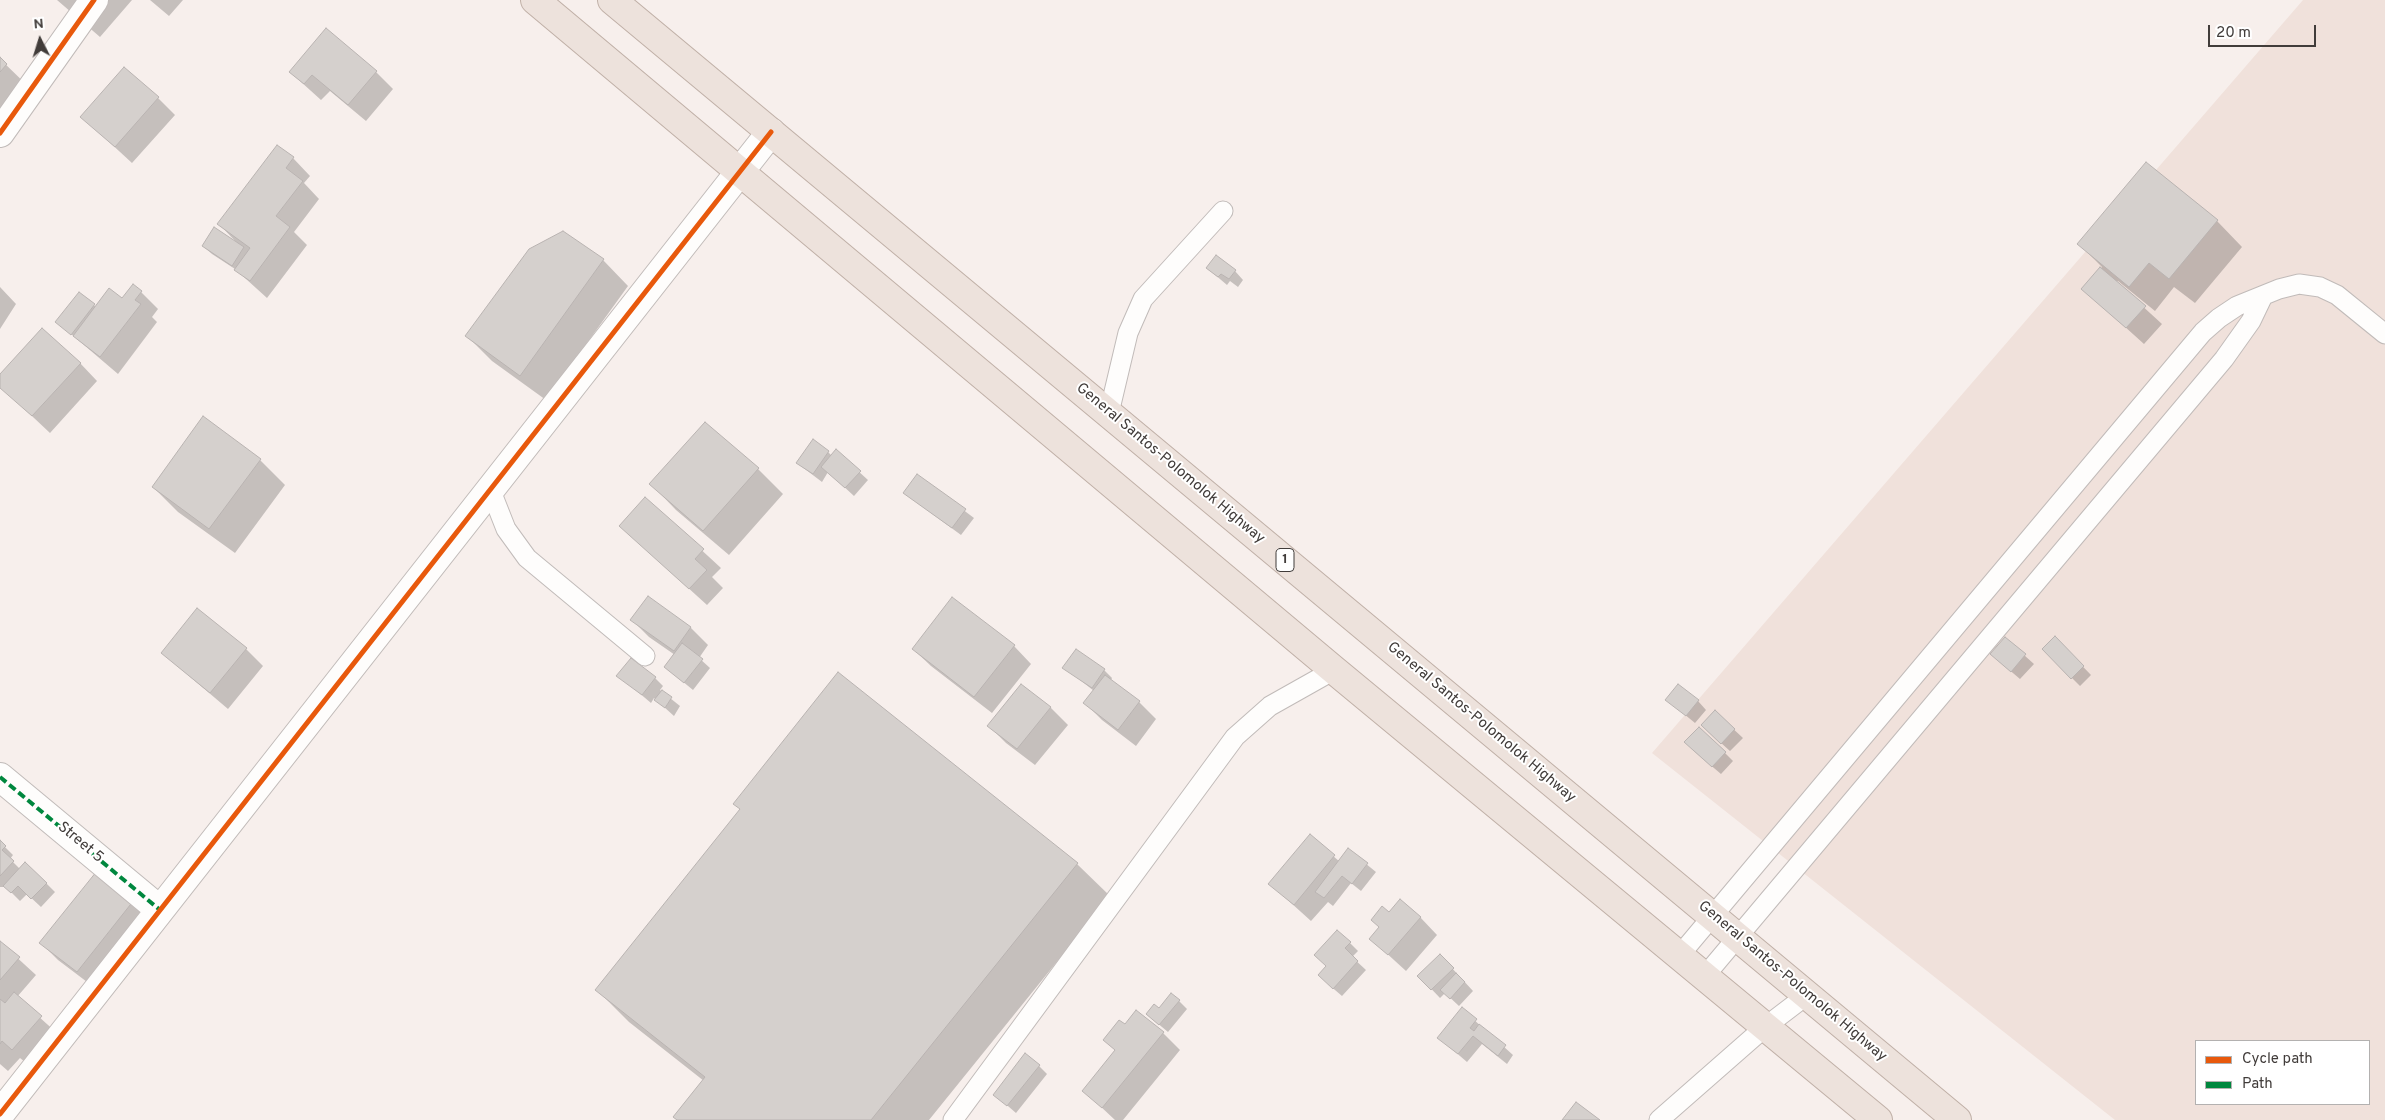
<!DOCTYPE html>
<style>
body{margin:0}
#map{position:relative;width:2385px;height:1120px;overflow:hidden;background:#f7efec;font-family:Overpass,sans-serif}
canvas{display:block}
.legend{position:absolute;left:2195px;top:1040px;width:175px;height:65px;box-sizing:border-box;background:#fff;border:1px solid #b3b1b0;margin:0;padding:6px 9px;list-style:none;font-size:15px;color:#413c3a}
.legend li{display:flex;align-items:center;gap:10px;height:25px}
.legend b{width:25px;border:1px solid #b3b1b0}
.north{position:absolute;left:15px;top:15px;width:50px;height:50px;-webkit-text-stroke:4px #fff;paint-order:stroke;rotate:355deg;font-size:14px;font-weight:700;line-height:20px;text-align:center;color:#413c3a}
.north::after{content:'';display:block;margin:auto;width:18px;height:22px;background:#413c3a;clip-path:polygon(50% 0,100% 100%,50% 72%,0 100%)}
.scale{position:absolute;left:2208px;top:25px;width:108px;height:22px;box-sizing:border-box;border:2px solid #413c3a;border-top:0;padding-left:6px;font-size:15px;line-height:18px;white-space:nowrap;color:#413c3a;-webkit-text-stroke:4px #fff;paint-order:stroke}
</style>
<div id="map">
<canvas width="2385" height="1120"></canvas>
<ul class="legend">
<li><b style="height:6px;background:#e8590c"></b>Cycle path</li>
<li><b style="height:6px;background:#00873e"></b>Path</li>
</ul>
<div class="north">N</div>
<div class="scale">20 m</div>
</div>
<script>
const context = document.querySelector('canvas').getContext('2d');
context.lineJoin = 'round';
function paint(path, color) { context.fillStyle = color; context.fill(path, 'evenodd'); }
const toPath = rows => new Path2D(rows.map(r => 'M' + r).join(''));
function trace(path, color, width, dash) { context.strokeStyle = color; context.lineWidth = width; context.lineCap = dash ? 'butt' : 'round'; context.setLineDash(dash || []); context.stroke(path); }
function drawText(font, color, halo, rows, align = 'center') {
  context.font = font + ' Overpass,sans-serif'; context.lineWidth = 4; context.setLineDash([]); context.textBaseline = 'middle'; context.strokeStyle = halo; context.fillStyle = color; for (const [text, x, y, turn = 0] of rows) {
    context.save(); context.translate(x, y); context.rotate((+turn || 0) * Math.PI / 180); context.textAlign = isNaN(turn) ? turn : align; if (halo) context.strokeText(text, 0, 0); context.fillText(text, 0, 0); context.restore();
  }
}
paint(toPath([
 [2303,0,2385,0,2385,1120,2115,1120,1652,753],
 [2196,1041,2369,1041,2369,1104,2196,1104]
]), '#f0e1db');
paint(toPath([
 [57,0,132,0,100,37],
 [150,0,183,0,169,16],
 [0,59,32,90,0,127],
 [290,72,376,72,393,89,366,121,330,91,321,100],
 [158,98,175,115,132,163,82,117],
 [293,158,310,176,304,183,319,199,294,232,307,245,267,298,235,269,212,254,203,246,237,243,219,224],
 [2146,163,2217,221,2242,247,2195,303,2174,287,2155,311,2118,281,2116,282,2162,324,2144,344,2083,289,2102,267,2079,244],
 [603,260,628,286,546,400,492,361,467,336],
 [1207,268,1235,271,1243,280,1238,287,1230,281,1227,285],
 [0,287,16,304,0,329],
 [141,292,158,309,152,317,157,322,118,374,57,322,79,293,96,307],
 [80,363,97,381,50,433,0,386,0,376],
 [836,451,868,480,854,496,828,472,822,482,797,463,828,452,832,456],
 [260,460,285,485,235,553,178,512,153,487],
 [758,469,783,494,729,555,676,510,651,484],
 [917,475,974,518,961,535,904,493],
 [645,498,721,568,712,577,723,588,707,605,620,526],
 [648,597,691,628,708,645,699,658,710,668,693,690,665,667,675,655,649,637,632,620],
 [952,599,1014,646,1031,664,992,713,931,666,913,649],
 [2005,638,2034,664,2020,679,2000,662],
 [2055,638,2091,675,2080,686,2043,649],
 [246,649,263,666,228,709,162,653],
 [1064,667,1104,670,1112,678,1111,680,1139,702,1156,719,1136,746,1102,720,1085,703,1094,691],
 [618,675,655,678,663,686,660,690,680,706,674,716,654,698,651,703],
 [1021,686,1051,708,1068,725,1035,765,1006,743,989,726],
 [1667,700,1698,701,1706,710,1695,723],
 [1715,712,1743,738,1730,751,1711,734],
 [1694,751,1725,753,1733,761,1721,774],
 [1310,836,1340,862,1349,850,1376,872,1361,891,1351,883,1333,906,1328,902,1311,921,1270,884],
 [0,842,13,855,10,859,20,869,46,883,55,892,41,907,27,894,20,901,6,887,0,887],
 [105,863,158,908,95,988,58,960,41,943],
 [1077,864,1110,896,929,1120,678,1120,704,1081,629,1022,597,990],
 [1389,913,1420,917,1437,935,1406,971,1371,939],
 [0,942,36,975,17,997,58,1034,30,1066,20,1058,8,1071,0,1064],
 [1350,943,1358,951,1352,957,1366,970,1342,996,1328,984,1327,966],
 [1440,955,1473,991,1459,1006,1445,993,1440,998,1419,976],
 [1179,1001,1187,1009,1168,1032,1156,1022],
 [1462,1009,1513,1055,1507,1064,1482,1044,1467,1062,1439,1038],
 [1125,1026,1163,1033,1180,1050,1123,1120,1115,1120,1084,1091,1116,1051],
 [1039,1066,1047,1074,1016,1113,994,1094]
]), '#0003');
const building = toPath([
 [326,28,377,71,348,105,312,75,304,84,289,72,326,28],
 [0,57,7,64,0,72,0,57],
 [124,67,159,97,115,147,80,117,124,67],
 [277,145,294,157,286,168,303,181,276,216,290,227,250,281,234,270,250,248,217,224,277,145],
 [2146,162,2218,220,2169,279,2149,263,2129,287,2077,244,2146,162],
 [214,227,244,247,232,266,202,246,214,227],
 [563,231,604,259,520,376,465,336,529,249,563,231],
 [1216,255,1236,270,1229,279,1221,274,1218,277,1206,268,1216,255],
 [2100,267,2146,306,2126,328,2081,289,2100,267],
 [133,284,142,291,135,300,141,304,100,357,73,336,109,288,122,298,133,284],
 [79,292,95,304,71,335,55,322,79,292],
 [42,328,81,363,32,416,0,388,0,374,42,328],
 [203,416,261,459,209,529,152,487,203,416],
 [705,422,759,468,703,531,649,484,705,422],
 [813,439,829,451,813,474,796,463,813,439],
 [836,449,861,471,845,488,821,467,836,449],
 [917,474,966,509,952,528,903,493,917,474],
 [645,497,704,549,695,559,707,570,689,589,619,526,645,497],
 [648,596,691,627,674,651,630,620,648,596],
 [952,597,1015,645,974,697,912,649,952,597],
 [197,608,247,648,210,693,161,653,197,608],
 [2055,636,2084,666,2071,679,2042,649,2055,636],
 [2005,637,2026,654,2011,672,1990,654,2005,637],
 [682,643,703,659,684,683,664,667,682,643],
 [1076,649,1105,669,1092,688,1062,668,1076,649],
 [631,658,656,677,642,695,616,676,631,658],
 [838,672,1078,863,871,1120,677,1120,673,1117,705,1077,595,990,740,809,733,804,838,672],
 [1105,675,1140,701,1118,730,1083,703,1105,675],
 [1021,684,1051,707,1017,749,987,726,1021,684],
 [1678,684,1699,700,1686,716,1665,700,1678,684],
 [662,690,672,697,665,708,654,700,662,690],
 [1715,710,1735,729,1721,744,1701,725,1715,710],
 [1699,727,1726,752,1712,767,1684,742,1699,727],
 [1310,834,1335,855,1294,905,1268,884,1310,834],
 [0,840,6,846,2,850,14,861,0,876,0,840],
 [1348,848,1368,863,1352,884,1342,876,1324,898,1315,892,1348,848],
 [105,861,142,890,77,972,39,943,105,861],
 [25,862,47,883,31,899,18,886,11,893,3,886,25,862],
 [1400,899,1421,917,1388,955,1369,939,1379,927,1371,920,1382,906,1389,912,1400,899],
 [1337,930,1351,942,1345,948,1358,961,1333,989,1318,975,1326,966,1314,955,1337,930],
 [0,941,20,957,0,980,0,941],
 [1440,954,1454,968,1431,990,1417,976,1440,954],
 [1456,973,1465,982,1450,999,1440,990,1456,973],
 [14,992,42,1016,12,1050,2,1041,0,1044,0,999,5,1003,14,992],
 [1171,993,1180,1000,1159,1025,1146,1014,1154,1004,1159,1008,1171,993],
 [1462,1007,1477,1019,1470,1028,1474,1031,1479,1024,1506,1045,1498,1056,1473,1036,1458,1054,1437,1038,1462,1007],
 [1136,1010,1164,1032,1102,1108,1082,1091,1115,1050,1103,1040,1119,1020,1125,1024,1136,1010],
 [1025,1053,1040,1065,1007,1106,993,1095,1025,1053],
 [1576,1102,1600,1120,1562,1120,1576,1102]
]);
paint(building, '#d5d0cd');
trace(building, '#b9b3b1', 1);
const service = toPath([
 [1109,413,1128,333,1143,299,1223,211],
 [491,491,506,529,527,558,645,656],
 [1679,956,2203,332,2219,318,2237,306,2279,289,2299,284,2320,287,2337,295,2385,334],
 [1704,977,2224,359,2251,321,2263,296],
 [953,1120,1235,737,1270,706,1334,670],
 [1659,1120,1765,1027,1807,995]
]);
const minor = toPath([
 [0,133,94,0],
 [0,777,160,910],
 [0,1114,771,132]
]);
const trunk = toPath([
 [535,0,1334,670,1878,1120],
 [612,0,1957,1120]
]);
trace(service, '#c1bbb9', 21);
trace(minor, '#c1bbb9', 30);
trace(trunk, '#c0b0a7', 30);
trace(service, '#fefdfc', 19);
trace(minor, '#fefdfc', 28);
trace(trunk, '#ede2dc', 28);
trace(toPath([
 [0,777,160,910]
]), '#00873e', 4, [8, 4]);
trace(toPath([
 [0,133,94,0],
 [0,1114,771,132]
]), '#e8590c', 5);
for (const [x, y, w] of [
 [1285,560,18]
]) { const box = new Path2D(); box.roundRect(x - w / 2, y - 11.5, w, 23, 4); context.fillStyle = '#fff'; context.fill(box); trace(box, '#413c3a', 1); }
drawText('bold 14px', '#413c3a', null, [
 ["1",1285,560]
]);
drawText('15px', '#413c3a', '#fff', [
 ["General Santos-Polomolok Highway",1170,464,40],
 ["General Santos-Polomolok Highway",1481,723,40],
 ["Street 5",80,843,40],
 ["General Santos-Polomolok Highway",1792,982,40]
]);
</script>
